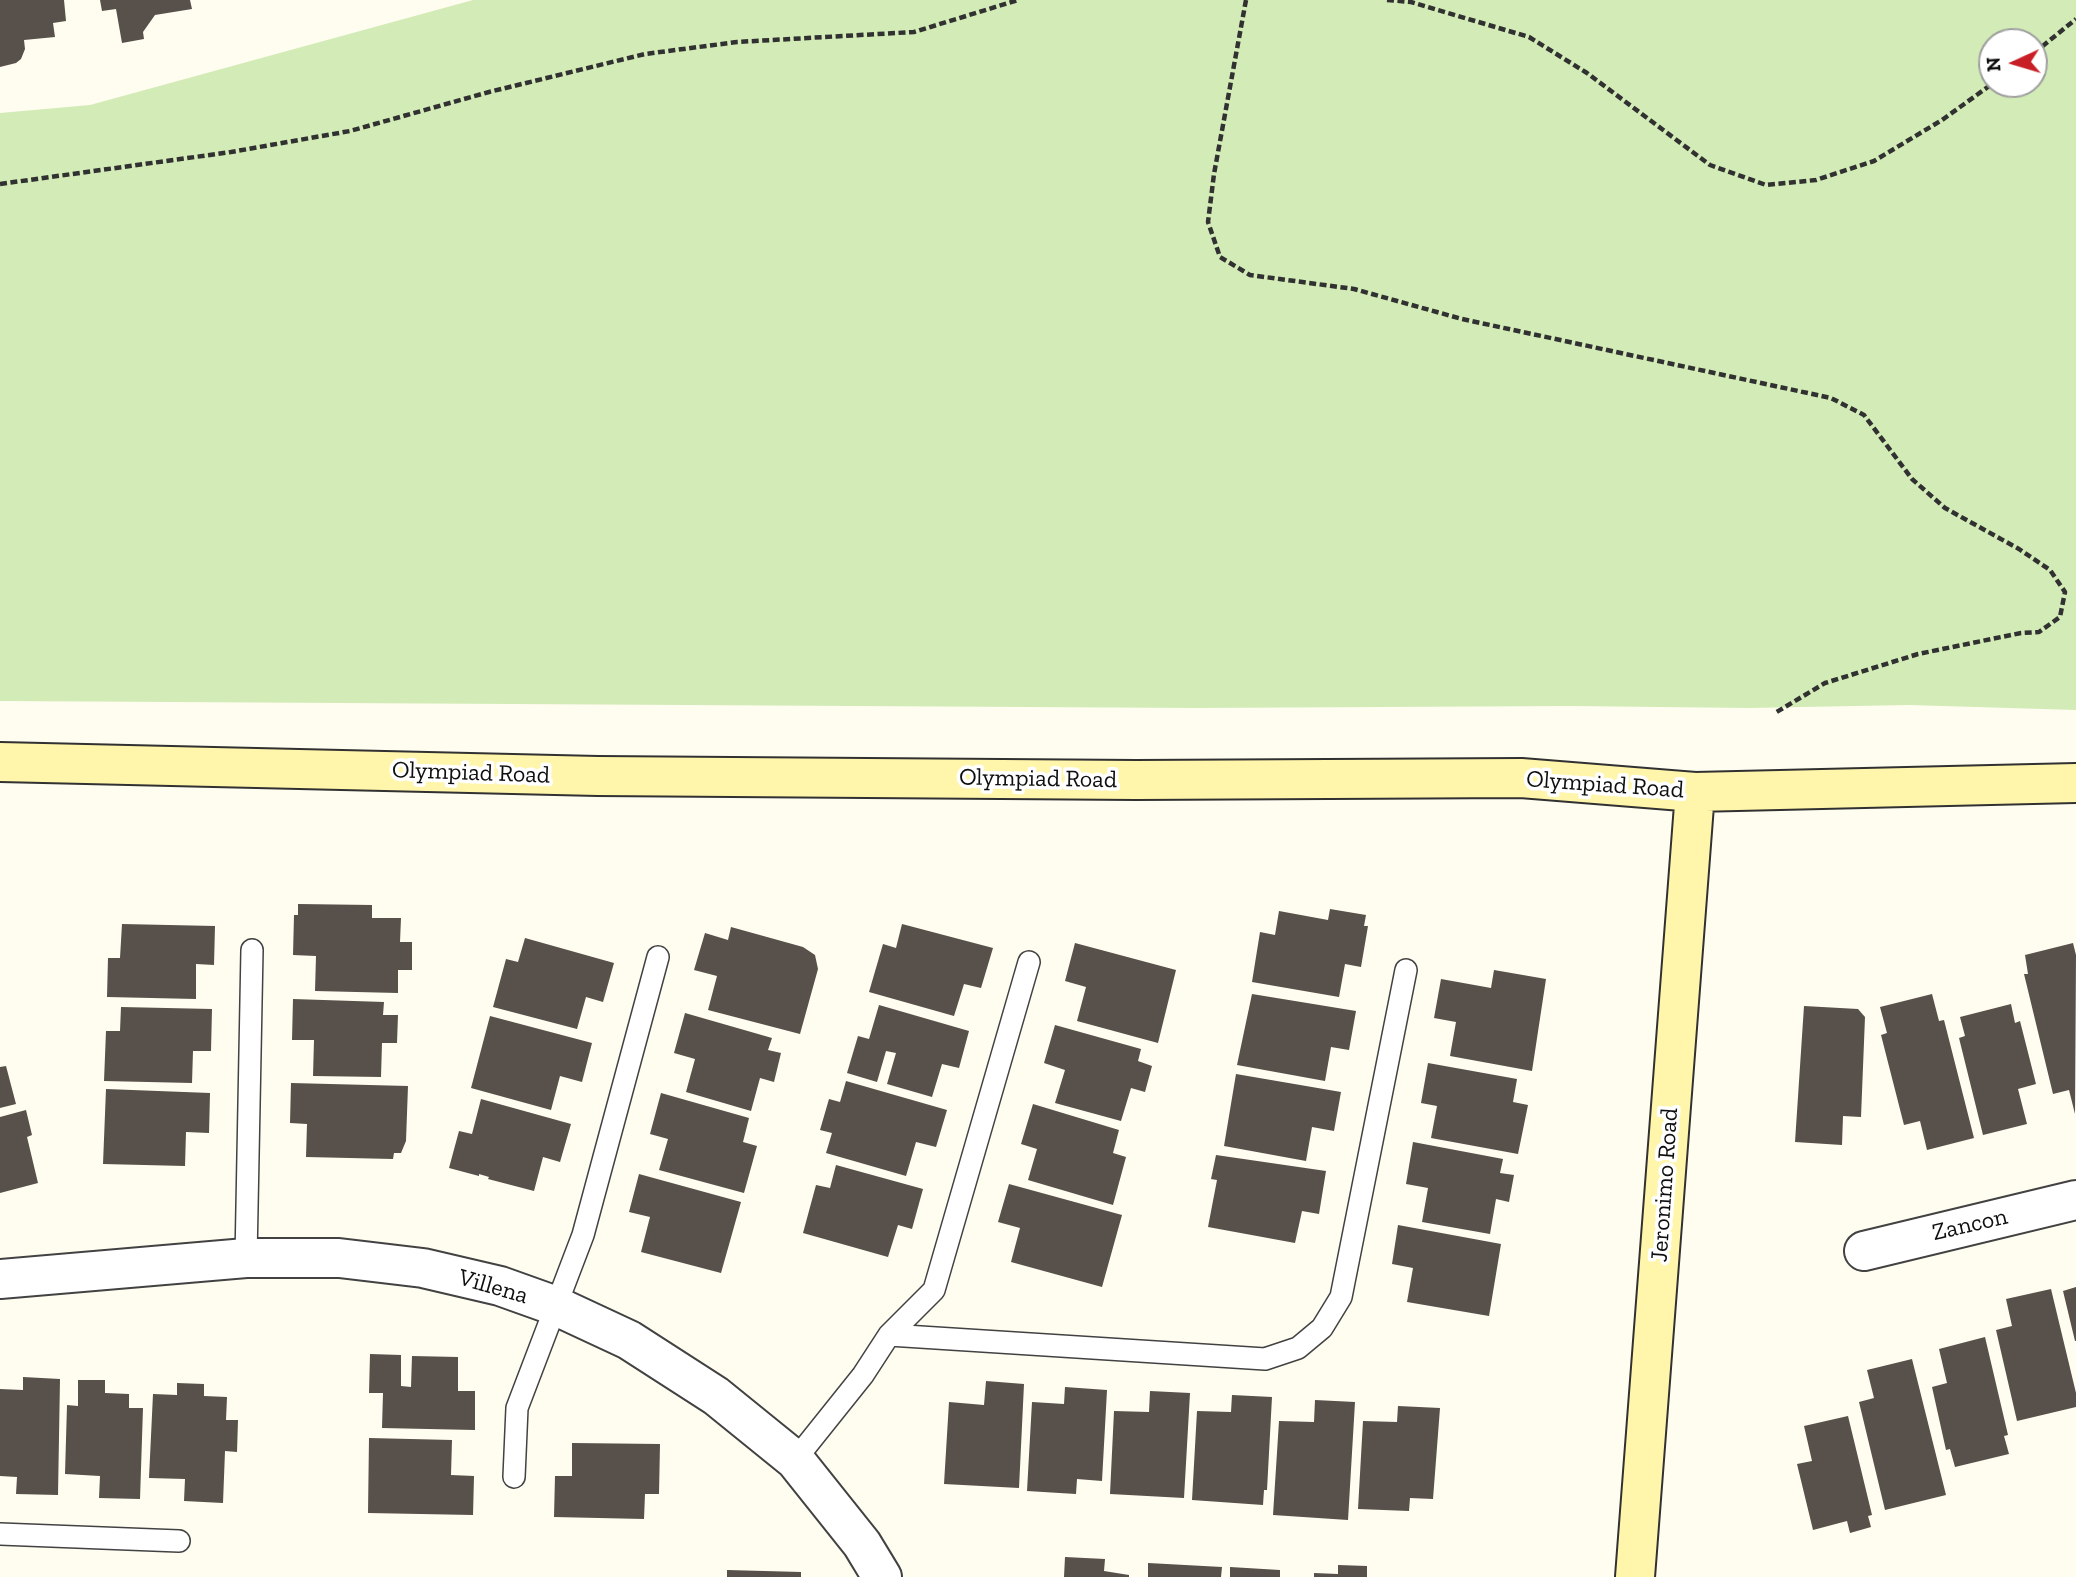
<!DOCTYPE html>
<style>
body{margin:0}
#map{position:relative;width:2076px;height:1577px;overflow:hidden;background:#fffcf0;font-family:"Zilla Slab",serif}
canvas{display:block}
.north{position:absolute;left:1978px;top:28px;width:70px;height:70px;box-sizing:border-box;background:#fff;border:2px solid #9f9f9f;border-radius:50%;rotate:266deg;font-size:19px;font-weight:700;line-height:28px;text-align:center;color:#0f0f0f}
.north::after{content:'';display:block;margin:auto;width:24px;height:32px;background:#c81e26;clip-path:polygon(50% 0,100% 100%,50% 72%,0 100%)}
</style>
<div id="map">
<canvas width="2076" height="1577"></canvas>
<div class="north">N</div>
</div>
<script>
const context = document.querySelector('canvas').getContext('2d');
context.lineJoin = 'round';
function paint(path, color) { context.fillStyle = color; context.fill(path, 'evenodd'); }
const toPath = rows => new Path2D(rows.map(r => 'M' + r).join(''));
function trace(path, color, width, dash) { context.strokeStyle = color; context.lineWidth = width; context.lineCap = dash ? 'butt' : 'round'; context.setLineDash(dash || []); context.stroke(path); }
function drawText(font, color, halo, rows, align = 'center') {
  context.font = font + ' "Zilla Slab",serif'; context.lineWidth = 7; context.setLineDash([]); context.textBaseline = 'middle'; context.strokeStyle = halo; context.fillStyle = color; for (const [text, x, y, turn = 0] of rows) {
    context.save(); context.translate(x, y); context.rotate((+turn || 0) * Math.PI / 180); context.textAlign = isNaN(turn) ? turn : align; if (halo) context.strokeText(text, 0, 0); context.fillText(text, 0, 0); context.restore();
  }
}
paint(toPath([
 [473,0,2076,0,2076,710,1909,705,1749,708,1570,706,1196,708,0,701,0,113,90,105],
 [1992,42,2034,42,2034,84,1992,84]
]), '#d3ecb7');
paint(toPath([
 [0,0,64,0,66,21,53,23,55,37,24,40,25,49,21,59,16,63,0,67],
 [100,0,190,0,192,9,155,15,143,32,144,39,122,43,116,9,102,11],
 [298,904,372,905,372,918,401,918,400,942,412,942,412,970,398,970,398,993,315,991,316,956,293,955,294,915,298,915],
 [1330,909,1366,915,1364,926,1368,926,1361,967,1345,964,1339,997,1252,982,1260,932,1275,935,1279,911,1328,920],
 [122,924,215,926,214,965,196,964,196,999,107,997,108,958,120,958],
 [902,924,993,948,981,988,964,984,954,1016,869,992,883,944,896,948],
 [731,927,803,947,815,955,818,969,800,1034,708,1010,717,976,694,970,705,933,728,940],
 [525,938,614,963,603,1002,586,997,577,1029,493,1007,506,959,518,962],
 [1075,943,1176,970,1158,1043,1077,1021,1086,987,1065,981],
 [2073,943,2076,955,2075,1114,2069,1090,2053,1094,2024,974,2028,974,2025,955],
 [1494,970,1546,979,1532,1071,1450,1056,1456,1022,1434,1018,1441,979,1491,988],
 [1252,994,1356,1011,1349,1050,1331,1047,1325,1081,1237,1065],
 [1932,994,1939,1021,1944,1020,1974,1138,1927,1150,1920,1121,1904,1125,1881,1035,1887,1033,1880,1007],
 [293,999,384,1002,383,1015,398,1015,397,1043,382,1043,381,1077,313,1076,314,1040,292,1040],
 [2011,1004,2015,1023,2020,1021,2036,1084,2018,1089,2027,1124,1983,1135,1959,1038,1965,1036,1960,1017],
 [879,1005,969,1031,959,1068,942,1064,932,1097,887,1084,896,1053,886,1051,877,1082,847,1073,858,1036,869,1039],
 [1804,1006,1858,1009,1865,1017,1861,1117,1843,1116,1842,1145,1795,1142],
 [121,1007,212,1009,211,1051,193,1051,192,1083,104,1081,106,1031,120,1031],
 [685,1013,772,1038,768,1050,781,1053,774,1082,760,1078,751,1111,686,1092,695,1059,674,1053],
 [490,1016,592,1043,582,1082,560,1076,551,1110,471,1088],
 [1055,1025,1141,1049,1138,1061,1152,1066,1145,1092,1131,1088,1121,1121,1055,1103,1065,1070,1044,1063],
 [1428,1063,1517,1079,1513,1102,1528,1105,1518,1154,1431,1138,1437,1106,1421,1103],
 [6,1066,16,1104,0,1108,0,1067],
 [1236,1074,1341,1092,1334,1131,1312,1127,1306,1161,1224,1146],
 [846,1081,947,1110,936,1147,916,1142,906,1176,826,1153,832,1133,820,1130,829,1099,840,1102],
 [291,1083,408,1086,406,1141,401,1153,394,1153,393,1159,306,1157,307,1124,290,1123],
 [106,1089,210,1093,209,1133,186,1132,185,1166,103,1164],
 [661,1093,749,1118,743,1142,757,1146,744,1193,659,1170,668,1139,650,1134],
 [481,1099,571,1124,560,1162,543,1157,534,1191,488,1179,489,1177,479,1174,479,1176,449,1168,459,1131,472,1134],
 [1033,1104,1119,1130,1113,1153,1126,1157,1113,1205,1028,1180,1037,1149,1021,1144],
 [26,1110,32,1135,27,1137,38,1183,0,1193,0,1117],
 [1413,1142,1503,1159,1500,1173,1514,1175,1509,1202,1496,1199,1490,1234,1422,1222,1428,1188,1406,1184],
 [1216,1155,1326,1171,1319,1214,1302,1211,1295,1243,1208,1227,1217,1180,1211,1179],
 [836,1165,923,1189,912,1229,898,1225,888,1257,803,1233,816,1185,830,1188],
 [639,1174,741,1202,721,1273,641,1252,650,1217,629,1212],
 [1009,1184,1122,1215,1102,1287,1011,1262,1020,1228,998,1222],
 [1398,1225,1501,1244,1489,1316,1407,1302,1413,1268,1392,1264],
 [2076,1287,2076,1341,2075,1341,2063,1291],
 [2051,1289,2076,1393,2076,1407,2017,1421,1996,1330,2012,1326,2006,1299],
 [1985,1337,2008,1435,2004,1436,2009,1454,1955,1467,1950,1449,1946,1450,1932,1387,1947,1383,1939,1349],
 [370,1354,401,1355,401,1386,411,1387,412,1356,458,1357,458,1391,475,1391,475,1430,382,1428,383,1393,369,1393],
 [1912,1359,1946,1495,1885,1510,1859,1402,1874,1398,1867,1370],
 [23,1377,60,1379,58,1495,16,1494,17,1477,0,1476,0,1389,23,1390],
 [78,1380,105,1380,105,1393,129,1394,129,1408,143,1408,140,1499,99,1498,100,1476,65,1474,67,1405,78,1406],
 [986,1381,1024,1384,1019,1488,944,1484,949,1402,984,1405],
 [177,1383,204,1384,204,1396,227,1397,226,1420,238,1420,237,1452,225,1451,223,1503,184,1501,185,1479,149,1478,153,1394,177,1395],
 [1065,1387,1107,1390,1102,1481,1077,1479,1076,1494,1027,1491,1032,1402,1064,1404],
 [1150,1391,1190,1393,1184,1498,1110,1494,1114,1411,1149,1412],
 [1232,1395,1272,1397,1267,1490,1264,1490,1263,1505,1192,1500,1197,1411,1231,1412],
 [1315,1400,1355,1402,1348,1520,1273,1515,1279,1421,1314,1422],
 [1398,1406,1440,1408,1433,1499,1410,1498,1409,1511,1358,1509,1363,1421,1397,1422],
 [1848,1416,1872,1515,1868,1516,1871,1527,1850,1533,1847,1521,1813,1530,1797,1464,1812,1461,1804,1426],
 [369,1438,452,1440,451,1475,474,1476,473,1515,368,1513],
 [572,1443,660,1444,659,1494,645,1494,644,1519,554,1517,555,1476,572,1476],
 [1065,1557,1105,1559,1104,1571,1129,1575,1129,1577,1064,1577],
 [1148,1563,1222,1567,1221,1577,1148,1577],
 [1338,1565,1367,1566,1367,1577,1314,1577,1314,1573,1338,1574],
 [1230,1567,1280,1570,1280,1577,1230,1577],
 [727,1570,801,1572,801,1577,727,1577]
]), '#58504a');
const lane = toPath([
 [246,1258,252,950],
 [889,1335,1265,1359,1298,1348,1322,1328,1341,1297,1406,970],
 [795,1460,863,1375,889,1335,934,1290,1029,962],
 [514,1477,517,1408,583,1235,658,957],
 [0,1534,179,1541]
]);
const street = toPath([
 [1864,1251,2076,1200],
 [0,1279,246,1258,339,1258,423,1268,500,1286,556,1306,629,1340,716,1396,795,1460,862,1544,882,1577]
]);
const secondary = toPath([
 [0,762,598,776,1136,780,1521,778,1695,792,2076,783],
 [1635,1577,1695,792]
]);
trace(lane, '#424242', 24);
trace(street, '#424242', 42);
trace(secondary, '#313131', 42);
trace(toPath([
 [1246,0,1214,174,1208,222,1220,257,1250,275,1354,289,1462,319,1831,398,1864,415,1912,479,1945,508,2019,549,2050,570,2065,592,2060,617,2039,632,2021,633,1918,654,1825,683,1775,713],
 [1387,0,1411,2,1529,37,1587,73,1710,165,1766,185,1816,180,1874,161,1942,120,1992,84],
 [2034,53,2076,19],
 [0,184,231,152,350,131,489,92,645,54,737,42,914,32,1018,0]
]), '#313131', 4.5, [7, 3.5]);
trace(lane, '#fff', 21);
trace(street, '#fff', 38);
trace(secondary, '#fff5ab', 38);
drawText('24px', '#0f0f0f', '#fff', [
 ["Olympiad Road",471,773,2],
 ["Olympiad Road",1038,779,1],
 ["Olympiad Road",1605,785,4],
 ["Jeronimo Road",1665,1185,-86],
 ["Zancon",1970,1225,-13],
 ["Villena",493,1287,16]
]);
</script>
